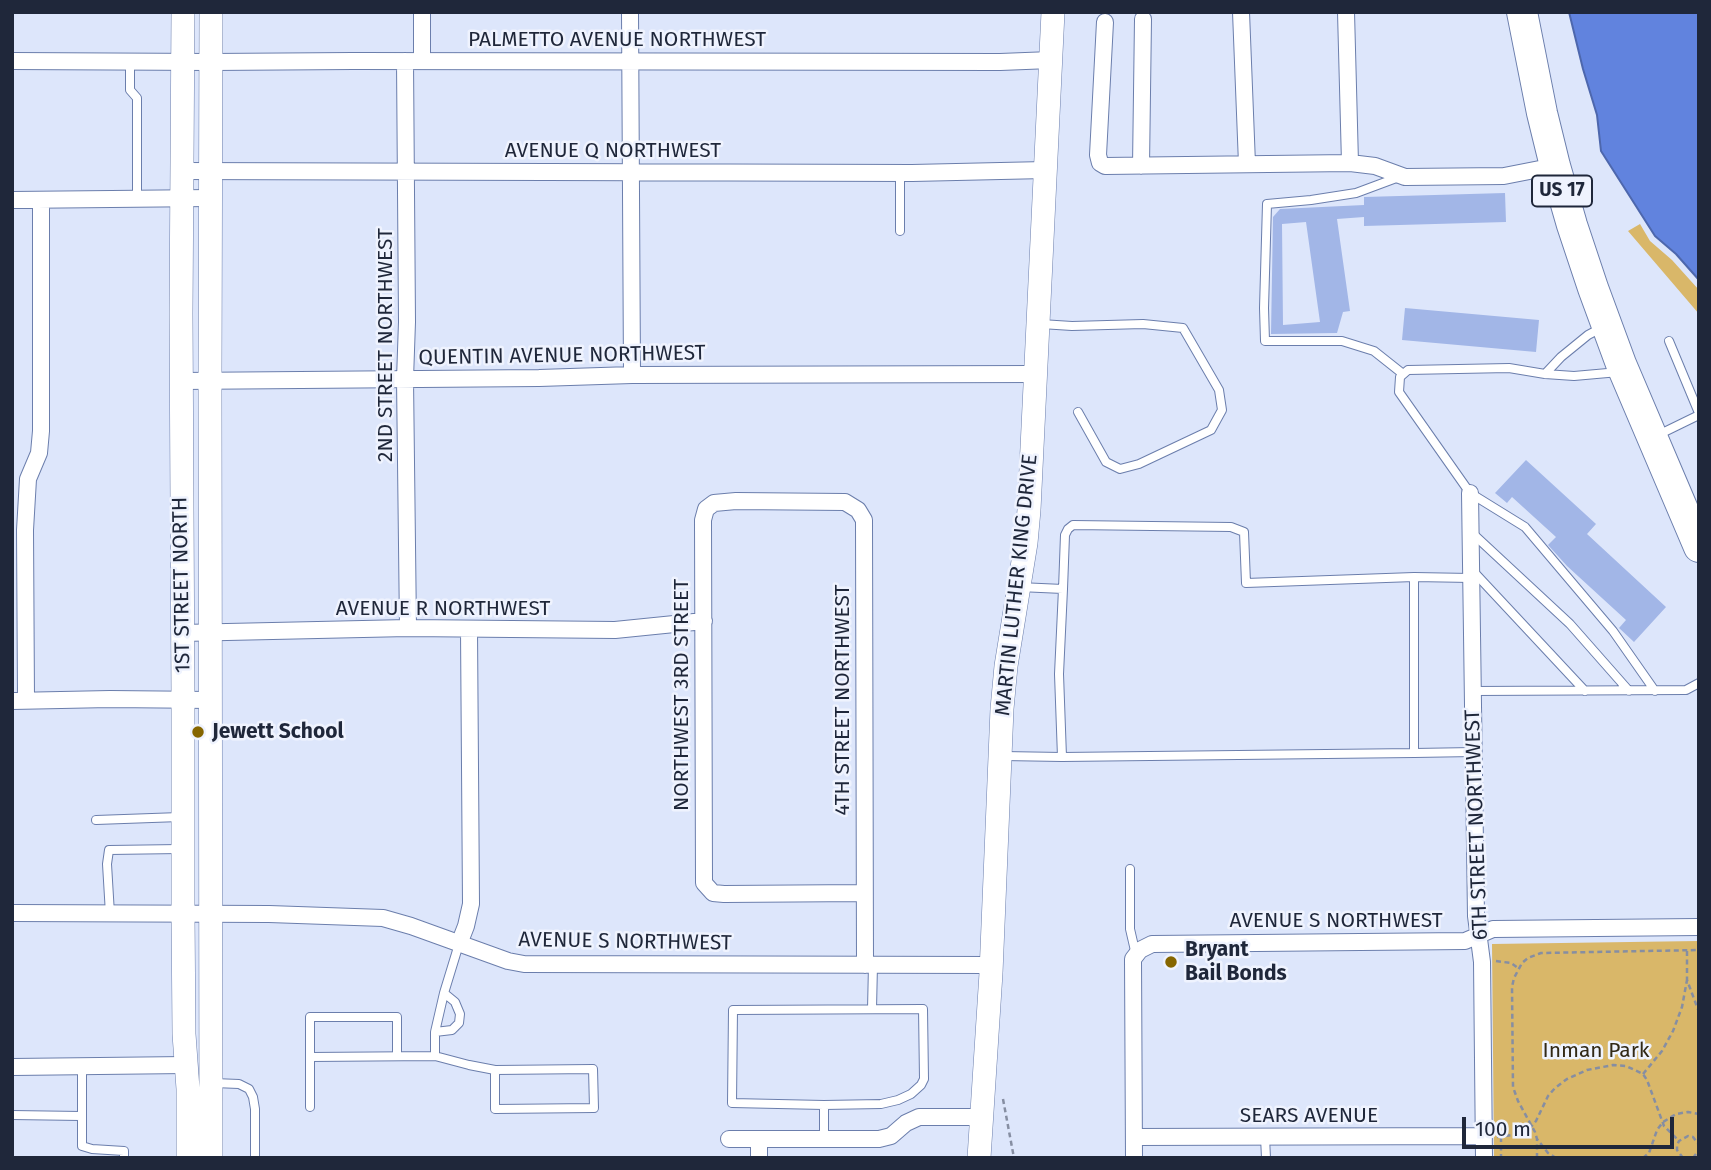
<!DOCTYPE html>
<style>
body{margin:0}
#map{position:relative;width:1711px;height:1170px;overflow:hidden;background:#dde6fb;font-family:"Fira Sans",sans-serif}
canvas{display:block}
.frame{position:absolute;inset:0;border:14px solid #1f273a;pointer-events:none}
.scale{position:absolute;left:1462px;top:1117px;width:212px;height:32px;box-sizing:border-box;border:4px solid #1f273a;border-top:0;padding-left:9px;font-size:21px;line-height:24px;white-space:nowrap;color:#1f273a;-webkit-text-stroke:5px #eff3fe;paint-order:stroke}
</style>
<div id="map">
<canvas width="1711" height="1170"></canvas>
<div class="frame"></div>
<div class="scale">100 m</div>
</div>
<script>
const context = document.querySelector('canvas').getContext('2d');
context.lineJoin = 'round';
function paint(path, color) { context.fillStyle = color; context.fill(path, 'evenodd'); }
const toPath = rows => new Path2D(rows.map(r => 'M' + r).join(''));
function trace(path, color, width, dash) { context.strokeStyle = color; context.lineWidth = width; context.lineCap = dash ? 'butt' : 'round'; context.setLineDash(dash || []); context.stroke(path); }
function drawText(font, color, halo, rows, align = 'center') {
  context.font = font + ' "Fira Sans",sans-serif'; context.lineWidth = 5; context.setLineDash([]); context.textBaseline = 'middle'; context.strokeStyle = halo; context.fillStyle = color; for (const [text, x, y, turn = 0] of rows) {
    context.save(); context.translate(x, y); context.rotate((+turn || 0) * Math.PI / 180); context.textAlign = isNaN(turn) ? turn : align; if (halo) context.strokeText(text, 0, 0); context.fillText(text, 0, 0); context.restore();
  }
}
paint(toPath([
 [1640,224,1650,241,1672,260,1699,290,1699,314,1628,231],
 [1699,941,1699,1158,1494,1158,1492,944]
]), '#d9b769');
const water = toPath([
 [1569,12,1699,12,1699,280,1676,254,1655,236,1601,151,1597,115,1583,69,1569,12]
]);
paint(water, '#6183de');
trace(water, '#4d67ad', 2);
paint(toPath([
 [1505,193,1506,222,1364,226,1364,217,1337,219,1350,311,1343,312,1337,333,1271,334,1273,217,1280,209,1364,205,1364,197],
 [1306,222,1320,322,1283,325,1282,224],
 [1405,308,1539,320,1536,352,1402,340],
 [1526,460,1596,524,1587,534,1666,607,1634,642,1619,628,1626,620,1567,566,1548,545,1556,537,1512,497,1507,503,1495,493]
]), '#a2b6e7');
const lane = toPath([
 [130,62,130,90,137,98,137,199],
 [1399,177,1356,193,1311,200,1267,204,1264,308,1265,341,1342,341,1374,351,1403,374],
 [900,231,900,173],
 [1041,324,1072,326,1143,324,1183,328,1219,390,1222,410,1211,430,1139,464,1120,469,1106,462,1078,412],
 [1669,341,1699,413],
 [1619,372,1574,376,1545,374,1509,368,1408,370,1400,377,1399,392,1470,493,1525,527,1613,631,1655,691],
 [1545,374,1561,357,1588,335,1603,327],
 [1658,435,1699,415],
 [1471,532,1570,624,1629,691],
 [1472,570,1585,691],
 [1063,589,1065,535,1068,529,1073,525,1231,527,1244,532,1246,583,1414,577,1471,578],
 [1473,691,1686,690,1699,683],
 [1414,753,1474,752],
 [1003,756,1062,757,1059,674,1063,589,1019,587],
 [1062,757,1414,753,1414,577],
 [96,820,180,817],
 [1130,869,1130,929,1136,955],
 [110,914,107,864,109,850,180,849],
 [444,993,435,1032,452,1030,459,1023,460,1014,455,1002,444,993,459,944],
 [872,1009,873,965],
 [435,1032,435,1056,469,1065,495,1070,593,1069,594,1108,495,1109,495,1070],
 [310,1057,310,1017,397,1017,397,1056],
 [82,1066,82,1146,92,1149,124,1151,124,1158],
 [214,1083,239,1084,249,1089,253,1097,255,1109,255,1158],
 [824,1105,881,1104,898,1100,911,1094,921,1085,924,1079,923,1009,733,1010,732,1103,824,1105,824,1139],
 [310,1107,310,1057,435,1056],
 [12,1115,81,1116],
 [1265,1137,1266,1158]
]);
const street = toPath([
 [422,12,422,61],
 [630,12,632,375],
 [1241,12,1247,164],
 [1346,12,1350,163],
 [1105,22,1098,155,1100,163,1105,166,1350,163,1375,166,1405,177,1504,176,1555,166],
 [12,61,211,62,353,61,1000,62,1051,60],
 [405,61,407,322,405,379,408,628],
 [1141,166,1143,19],
 [181,171,912,173,1045,170],
 [12,200,211,198],
 [181,381,539,378,632,375,1036,374],
 [1470,493,1476,916,1482,962,1484,1158],
 [182,633,408,628,615,630,704,621],
 [26,700,25,530,28,479,39,453,41,431,41,200],
 [12,701,110,699,211,700],
 [864,893,724,894,713,893,704,883,703,520,706,509,714,503,736,501,845,502,858,510,864,520,865,965],
 [12,913,269,914,383,918,411,926,508,961,524,964,991,965],
 [459,944,466,926,471,904,469,630],
 [12,1067,186,1065],
 [1134,1137,1484,1136],
 [729,1139,879,1139,891,1136,906,1123,919,1117,981,1117],
 [759,1139,759,1158],
 [1134,1158,1133,959,1140,950,1152,944,1465,941,1493,929,1699,927]
]);
const secondary = toPath([
 [183,12,181,313,183,700,183,914,184,1034,188,1089,188,1158],
 [211,12,210,382,211,1158],
 [979,1158,991,973,1002,709,1006,666,1026,543,1029,510,1053,12]
]);
const highway = toPath([
 [1522,12,1542,113,1555,166,1572,225,1593,288,1621,364,1699,547]
]);
trace(lane, '#6b7eac', 10);
trace(street, '#6b7eac', 18);
trace(secondary, '#6b7eac', 24);
trace(highway, '#6b7eac', 32);
trace(toPath([
 [1687,951,1687,980,1699,1012],
 [1496,961,1511,963,1518,968],
 [1643,1074,1662,1051,1673,1031,1682,1007,1687,980],
 [1003,1099,1014,1158],
 [1497,1137,1520,1134,1530,1128,1536,1121,1548,1096,1555,1088,1567,1079,1587,1070,1613,1065,1626,1066,1643,1074,1647,1080,1664,1126,1679,1141],
 [1501,1137,1501,1158],
 [1537,1158,1537,1139],
 [1556,1158,1548,1153,1537,1139,1535,1132,1518,1101,1513,1087,1512,987,1514,978,1522,963,1528,958,1541,953,1699,950],
 [1643,1158,1649,1153,1657,1130,1663,1122,1676,1114,1688,1112,1699,1114],
 [1683,1158,1677,1150,1677,1145,1679,1141,1688,1136,1693,1137,1699,1145],
 [1693,1158,1699,1150]
]), '#868ea2', 2.5, [5, 3.5]);
trace(lane, '#fff', 8);
trace(street, '#fff', 16);
trace(secondary, '#fff', 23);
trace(highway, '#fff', 30);
for (const [x, y, r, color] of [
 [198,732,7,"#866600"],
 [1171,962,7,"#866600"]
]) { const dot = new Path2D(); dot.arc(x, y, r, 0, 2 * Math.PI); context.fillStyle = color; context.fill(dot); trace(dot, '#eff3fe', 2.5); }
for (const [x, y, w] of [
 [1562,191,60]
]) { const box = new Path2D(); box.roundRect(x - w / 2, y - 15.5, w, 31, 5); context.fillStyle = '#eff3fe'; context.fill(box); trace(box, '#1f273a', 2); }
drawText('bold 19px', '#1f273a', null, [
 ["US 17",1562,191]
]);
drawText('21px', '#1f273a', '#eff3fe', [
 ["PALMETTO AVENUE NORTHWEST",617,40],
 ["AVENUE Q NORTHWEST",613,151],
 ["2ND STREET NORTHWEST",386,345,-90],
 ["QUENTIN AVENUE NORTHWEST",562,356,-1],
 ["1ST STREET NORTH",182,585,-91],
 ["MARTIN LUTHER KING DRIVE",1017,585,-84],
 ["AVENUE R NORTHWEST",443,609],
 ["NORTHWEST 3RD STREET",682,695,-90],
 ["4TH STREET NORTHWEST",843,700,-90],
 ["6TH STREET NORTHWEST",1477,825,-92],
 ["AVENUE S NORTHWEST",1336,921],
 ["AVENUE S NORTHWEST",625,942,1],
 ["SEARS AVENUE",1309,1116]
]);
drawText('bold 21px', '#1f273a', '#eff3fe', [
 ["Jewett School",212,732],
 ["Bryant",1185,950],
 ["Bail Bonds",1185,974]
], 'left');
drawText('21px', '#322916', '#eff3fe', [
 ["Inman Park",1596,1051]
]);
</script>
